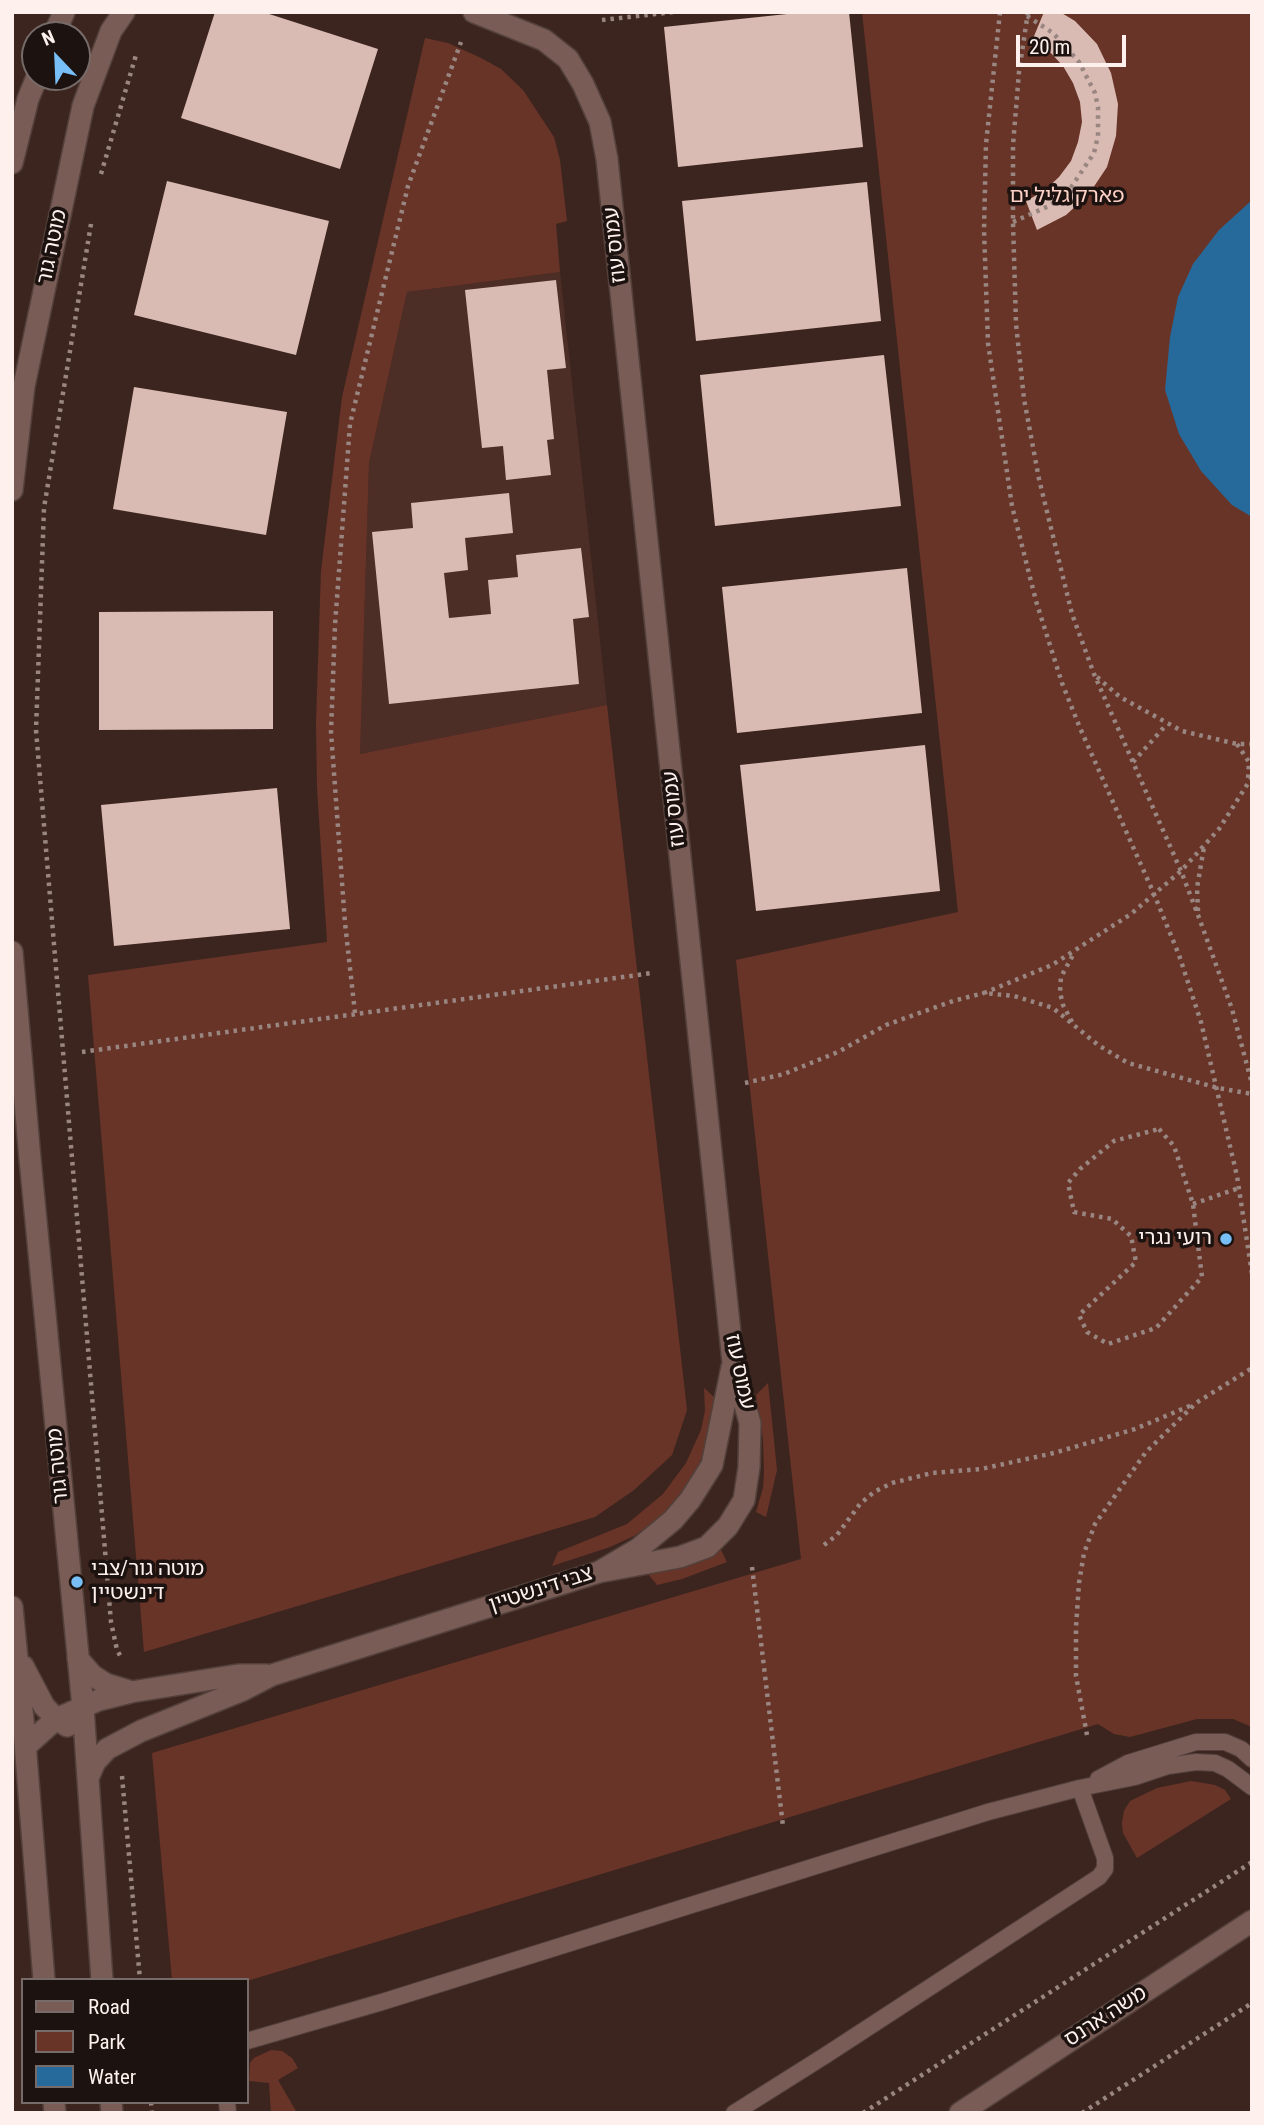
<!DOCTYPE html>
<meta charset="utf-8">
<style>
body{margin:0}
#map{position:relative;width:1264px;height:2125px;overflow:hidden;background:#3d251f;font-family:"Roboto Condensed",sans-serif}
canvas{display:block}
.frame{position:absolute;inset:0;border:14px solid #fef1ed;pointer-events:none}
.legend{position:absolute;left:21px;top:1978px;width:228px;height:126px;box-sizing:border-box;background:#1c120f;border:2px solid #766b68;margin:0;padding:9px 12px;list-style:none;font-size:21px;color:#fef1ed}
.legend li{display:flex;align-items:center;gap:14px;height:35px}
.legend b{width:35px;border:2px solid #766b68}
.north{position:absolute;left:21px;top:21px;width:70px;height:70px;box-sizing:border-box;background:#1c120f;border:2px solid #766b68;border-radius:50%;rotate:337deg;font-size:19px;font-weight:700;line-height:28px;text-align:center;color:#fef1ed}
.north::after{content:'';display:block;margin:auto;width:24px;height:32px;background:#78bff7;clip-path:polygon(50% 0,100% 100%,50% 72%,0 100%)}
.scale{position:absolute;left:1016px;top:35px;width:110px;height:32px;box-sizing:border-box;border:4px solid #fef1ed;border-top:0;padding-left:9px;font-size:21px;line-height:24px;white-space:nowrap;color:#fef1ed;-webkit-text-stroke:5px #1c120f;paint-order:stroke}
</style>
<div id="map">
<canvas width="1264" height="2125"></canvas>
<div class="frame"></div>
<ul class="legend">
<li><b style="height:9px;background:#785c55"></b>Road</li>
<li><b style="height:19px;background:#693428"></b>Park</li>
<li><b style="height:19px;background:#256a9a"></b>Water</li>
</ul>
<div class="north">N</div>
<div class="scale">20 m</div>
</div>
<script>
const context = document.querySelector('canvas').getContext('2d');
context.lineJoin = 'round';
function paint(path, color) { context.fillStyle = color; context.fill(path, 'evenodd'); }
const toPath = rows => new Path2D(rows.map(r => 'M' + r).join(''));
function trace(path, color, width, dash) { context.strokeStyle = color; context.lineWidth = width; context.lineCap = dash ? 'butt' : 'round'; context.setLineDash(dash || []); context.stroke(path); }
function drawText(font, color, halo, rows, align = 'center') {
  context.font = font + ' "Roboto Condensed","Noto Sans Hebrew",sans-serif'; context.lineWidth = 7; context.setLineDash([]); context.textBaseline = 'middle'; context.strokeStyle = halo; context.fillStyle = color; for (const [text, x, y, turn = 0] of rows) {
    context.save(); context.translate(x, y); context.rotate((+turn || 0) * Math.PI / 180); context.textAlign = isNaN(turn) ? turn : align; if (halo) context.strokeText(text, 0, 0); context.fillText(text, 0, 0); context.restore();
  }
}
paint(toPath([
 [560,272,607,705,360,754,369,463,407,292]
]), '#4d2e27');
paint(toPath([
 [862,12,1252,12,1252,1727,1233,1719,1197,1719,1130,1737,1114,1734,1098,1724,247,1981,172,1980,152,1753,801,1559,736,960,958,912],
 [425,38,448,43,481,58,501,69,523,90,554,137,560,160,567,221,556,224,560,272,407,292,369,463,360,754,607,705,687,1410,672,1455,634,1490,595,1517,144,1652,88,975,327,942,317,787,316,722,321,571,342,397],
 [768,1383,777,1470,766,1517,756,1512,763,1488,764,1473,763,1439,756,1395],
 [704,1388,714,1397,714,1414,706,1450,689,1484,675,1502,655,1521,634,1536,610,1547,552,1566,558,1552,627,1524,663,1494,686,1463,701,1430,705,1411],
 [721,1550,727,1562,682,1579,657,1585,648,1574,684,1565],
 [1191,1781,1215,1785,1225,1790,1231,1799,1137,1858,1123,1833,1122,1823,1124,1811,1130,1801,1157,1788],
 [271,2050,282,2051,292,2058,298,2068,278,2080,297,2113,271,2113,269,2083,249,2081,250,2063,254,2058]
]), '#693428');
paint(toPath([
 [1252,200,1252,517,1232,505,1201,471,1179,434,1165,390,1170,337,1178,297,1193,264,1219,230]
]), '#256a9a');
paint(toPath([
 [215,12,263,12,378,49,340,169,181,118],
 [806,12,849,12,863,147,678,167,664,27],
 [1044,12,1060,12,1075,21,1097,44,1111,73,1118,104,1116,136,1107,167,1089,194,1066,215,1037,230,1026,201,1044,191,1059,177,1071,161,1078,142,1082,122,1080,102,1073,83,1063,66,1049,51,1032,41],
 [167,181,329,221,296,355,134,315],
 [867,182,881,321,696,341,682,201],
 [556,280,566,368,547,370,554,439,547,440,551,475,506,480,503,446,482,448,465,290],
 [884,355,901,506,715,526,700,375],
 [134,387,287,412,266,535,113,509],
 [509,493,513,533,465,538,468,570,444,573,449,618,491,614,488,580,518,577,516,555,581,548,589,617,573,619,579,684,389,704,372,532,413,528,411,503],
 [907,568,922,713,737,733,722,587],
 [273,611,273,729,99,730,99,612],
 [925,745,940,891,756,911,740,765],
 [277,788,290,929,114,946,101,805]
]), '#dabbb3');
const lane = toPath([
 [1098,1779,1128,1763,1196,1742,1225,1742,1241,1749,1252,1759],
 [247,2041,382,2002,988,1812,1080,1788,1135,1777,1168,1766,1196,1762,1215,1763,1228,1769,1252,1787],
 [227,2102,228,2113],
 [734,2113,826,2055,1099,1877,1105,1869,1105,1858,1080,1788]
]);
const street = toPath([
 [474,12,544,40,568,59,583,84,600,122,607,159,733,1362,750,1423,749,1467,744,1500,728,1526,707,1547,680,1557,599,1572],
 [54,35,64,12],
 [12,163,28,99,37,77],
 [12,490,24,386,83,106,111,31,124,12],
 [12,952,30,1159,83,1707,102,1980],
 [12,1607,24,1730,44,1980],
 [78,1659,92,1675,106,1684,129,1691],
 [23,1666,44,1706,56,1719,67,1726],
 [26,1746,56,1719,99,1700,131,1692,238,1675,267,1675],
 [88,1778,95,1762,107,1749,141,1731,243,1690,272,1675,599,1572,638,1549,673,1520,690,1500,712,1465,732,1367],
 [54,2102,55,2113],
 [111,2102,112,2113],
 [960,2113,1252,1921]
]);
trace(lane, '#53403b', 18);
trace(street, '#53403b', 24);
trace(toPath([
 [1000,12,986,144,984,230,988,343,1012,506,1036,601,1062,683,1080,728,1154,894,1179,955,1201,1022,1237,1176,1252,1274],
 [1028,12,1019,72,1013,145,1013,222,1016,324,1024,399,1039,479,1072,614,1094,674,1181,871,1198,915,1232,1009,1252,1084],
 [602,20,674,12],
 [101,174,136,55],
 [1013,222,1051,205,1070,189,1094,153,1098,136,1098,107,1095,93,1079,62,1053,33,1027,16],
 [91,224,44,508,36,730,111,1622,117,1650,122,1659],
 [1097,677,1120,697,1182,731,1237,744,1252,744],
 [1237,744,1249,762,1248,780],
 [1133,762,1167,724],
 [1252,777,1219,829,1181,871,1131,914,1052,965,984,993,1014,996,1053,1008,1098,1045,1128,1063,1218,1088,1252,1094],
 [1198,911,1197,888,1204,847],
 [355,1013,345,923,331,732,335,625,350,424,408,186,461,42],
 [1072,1022,1063,1005,1060,992,1061,977,1074,953],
 [82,1052,652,973],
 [745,1083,784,1074,838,1052,886,1025,953,1001,984,993],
 [1159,1129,1174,1146,1193,1204,1202,1277,1156,1328,1108,1344,1087,1332,1079,1315,1136,1262,1131,1236,1112,1219,1074,1212,1068,1183,1080,1169,1114,1141,1159,1129],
 [1193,1204,1239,1188],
 [824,1545,837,1535,860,1504,874,1492,892,1483,932,1473,981,1469,1054,1453,1135,1429,1192,1405],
 [752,1567,783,1826],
 [1087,1735,1076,1676,1076,1627,1079,1583,1084,1553,1095,1524,1146,1452,1196,1403,1252,1368],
 [122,1776,140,1980],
 [151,2102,152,2113],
 [863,2113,1252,1862],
 [1082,2113,1252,2003]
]), '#998681', 4.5, [3.5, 5]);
trace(lane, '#785c55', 16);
trace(street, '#785c55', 21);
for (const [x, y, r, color] of [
 [1226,1239,7,"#78bff7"],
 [77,1582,7,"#78bff7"]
]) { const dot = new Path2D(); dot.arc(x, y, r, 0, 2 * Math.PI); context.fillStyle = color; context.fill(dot); trace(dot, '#1c120f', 2.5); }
drawText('21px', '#fed1c6', '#1c120f', [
 ["פארק גליל ים",1067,197]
]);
drawText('21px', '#fef1ed', '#1c120f', [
 ["עמוס עוז",616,245,-96],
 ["מוטה גור",53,247,-78],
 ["עמוס עוז",675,809,-96],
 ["עמוס עוז",739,1372,78],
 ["מוטה גור",59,1466,-95],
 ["צבי דינשטיין",541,1590,-18],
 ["משה ארנס",1106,2017,-33]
]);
drawText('21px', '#fef1ed', '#1c120f', [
 ["רועי נגרי",1212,1239],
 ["מוטה גור/צבי",91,1570,"left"],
 ["דינשטיין",91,1594,"left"]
], 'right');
</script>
